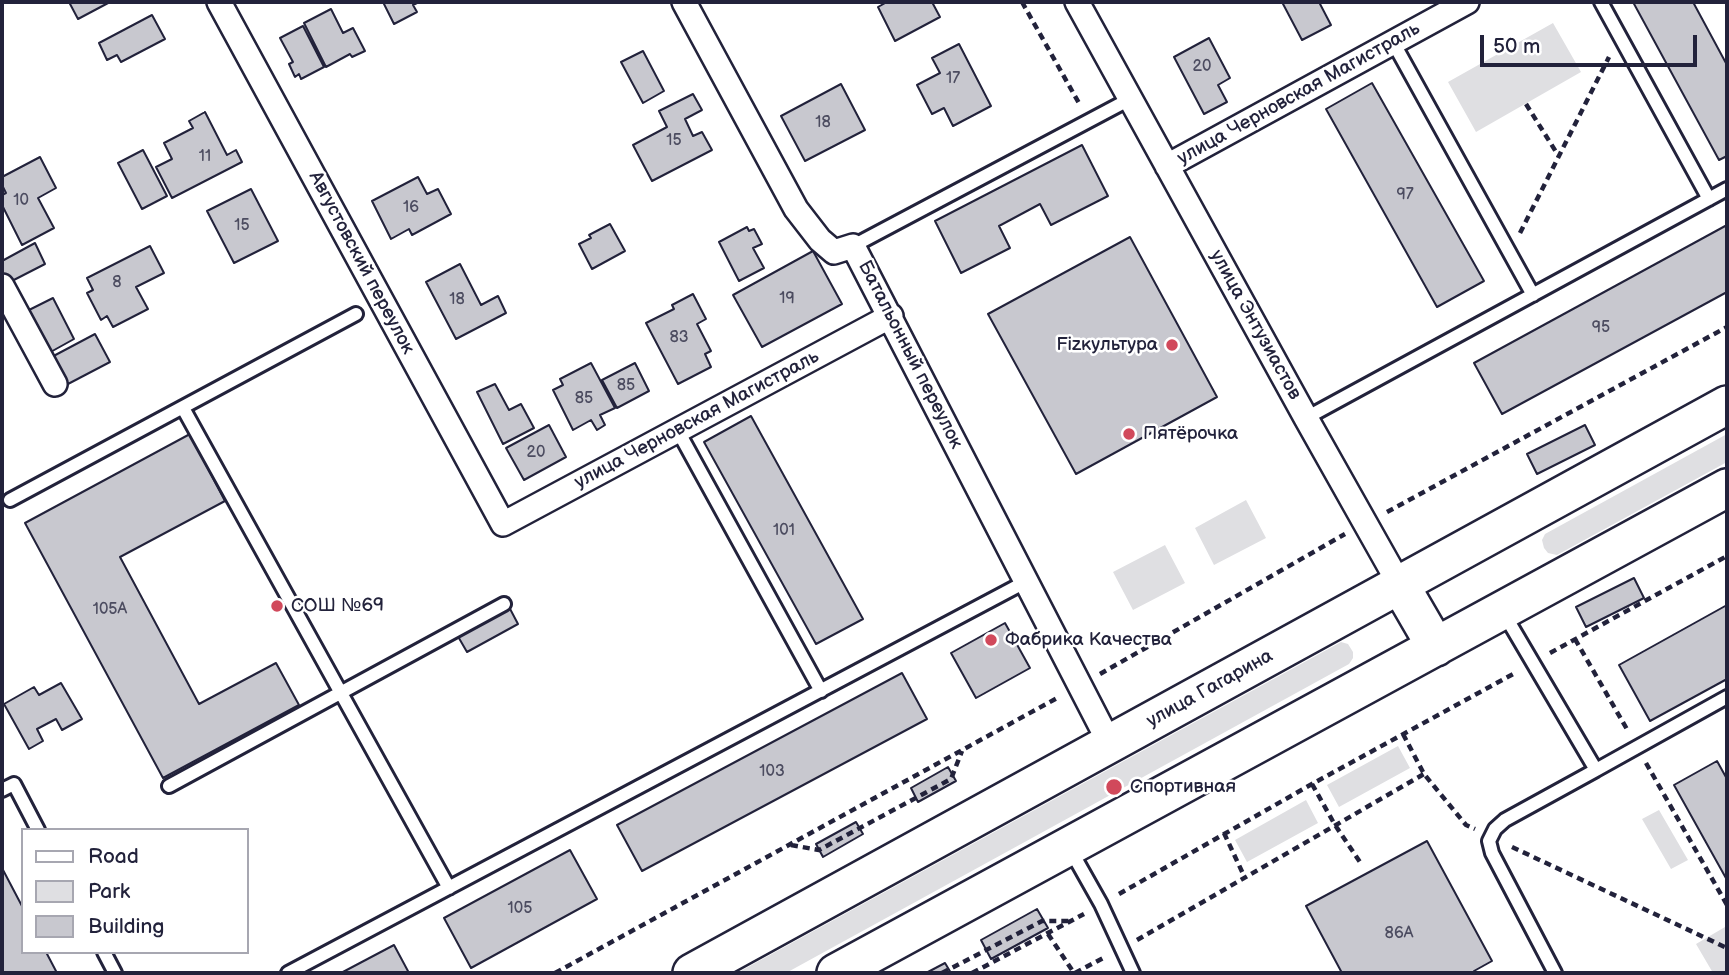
<!DOCTYPE html>
<meta charset="utf-8">
<style>
body{margin:0}
#map{position:relative;width:1729px;height:975px;overflow:hidden;background:#fff;font-family:"Balsamiq Sans",sans-serif}
canvas{display:block}
.frame{position:absolute;inset:0;border:4px solid #22223b;pointer-events:none}
.legend{position:absolute;left:21px;top:828px;width:228px;height:126px;box-sizing:border-box;background:#fff;border:2px solid #a7a7b1;margin:0;padding:9px 12px;list-style:none;font-size:21px;color:#22223b}
.legend li{display:flex;align-items:center;gap:14px;height:35px}
.legend b{width:35px;border:2px solid #a7a7b1}
.scale{position:absolute;left:1480px;top:35px;width:217px;height:32px;box-sizing:border-box;border:4px solid #22223b;border-top:0;padding-left:9px;font-size:21px;line-height:24px;white-space:nowrap;color:#22223b;-webkit-text-stroke:5px #fff;paint-order:stroke}
</style>
<div id="map">
<canvas width="1729" height="975"></canvas>
<div class="frame"></div>
<ul class="legend">
<li><b style="height:9px;background:#fff"></b>Road</li>
<li><b style="height:19px;background:#dfdfe2"></b>Park</li>
<li><b style="height:19px;background:#c8c8cf"></b>Building</li>
</ul>
<div class="scale">50 m</div>
</div>
<script>
const context = document.querySelector('canvas').getContext('2d');
context.lineJoin = 'round';
function paint(path, color) { context.fillStyle = color; context.fill(path, 'evenodd'); }
const toPath = rows => new Path2D(rows.map(r => 'M' + r).join(''));
function trace(path, color, width, dash) { context.strokeStyle = color; context.lineWidth = width; context.lineCap = dash ? 'butt' : 'round'; context.setLineDash(dash || []); context.stroke(path); }
function drawText(font, color, halo, rows, align = 'center') {
  context.font = font + ' "Balsamiq Sans",sans-serif'; context.lineWidth = 5; context.setLineDash([]); context.textBaseline = 'middle'; context.strokeStyle = halo; context.fillStyle = color; for (const [text, x, y, turn = 0] of rows) {
    context.save(); context.translate(x, y); context.rotate((+turn || 0) * Math.PI / 180); context.textAlign = isNaN(turn) ? turn : align; if (halo) context.strokeText(text, 0, 0); context.fillText(text, 0, 0); context.restore();
  }
}
paint(toPath([
 [1553,23,1581,72,1476,132,1448,82],
 [1727,434,1727,462,1557,555,1548,553,1544,548,1542,540,1545,534],
 [1246,500,1266,538,1214,565,1195,528],
 [1165,545,1185,583,1133,610,1113,572],
 [1341,642,1348,644,1353,652,1353,658,1349,664,786,973,737,973],
 [1398,746,1410,768,1339,807,1327,785],
 [1306,800,1318,823,1247,862,1235,840],
 [1659,810,1688,860,1671,869,1642,819],
 [1725,927,1727,932,1727,973,1713,973,1696,944]
]), '#dfdfe2');
const building = toPath([
 [69,2,110,2,78,19,69,2],
 [383,2,419,2,413,5,417,12,394,24,383,2],
 [887,2,932,2,940,17,895,41,878,7,887,2],
 [1282,2,1319,2,1331,25,1302,40,1282,2],
 [1633,2,1693,2,1727,65,1727,156,1719,160,1633,2],
 [331,9,343,33,353,28,365,51,352,57,350,54,326,67,304,23,331,9],
 [152,15,165,39,121,62,117,55,107,60,99,43,152,15],
 [303,26,324,67,301,79,299,74,295,77,289,64,293,62,280,38,303,26],
 [1209,38,1230,78,1218,85,1227,102,1204,114,1174,57,1209,38],
 [959,44,991,106,953,126,944,108,932,114,917,85,940,73,932,58,959,44],
 [643,51,664,91,643,103,621,62,643,51],
 [1372,83,1484,281,1437,307,1326,109,1372,83],
 [841,84,865,130,805,161,781,116,841,84],
 [693,94,702,110,685,119,693,136,702,132,712,150,652,181,633,145,667,127,659,111,693,94],
 [205,112,227,155,236,150,242,162,172,198,156,167,172,159,164,143,193,128,189,121,205,112],
 [1082,145,1108,196,1051,225,1040,204,999,226,1010,248,961,273,935,221,1082,145],
 [143,150,167,196,142,209,118,163,143,150],
 [40,157,56,188,38,198,54,228,22,245,2,205,2,195,6,193,2,185,2,177,40,157],
 [418,177,427,194,438,189,451,214,412,235,409,229,391,239,372,201,418,177],
 [251,189,278,241,234,263,207,211,251,189],
 [610,224,625,251,592,269,579,244,591,238,589,235,610,224],
 [1727,225,1727,292,1502,414,1474,363,1727,225],
 [747,227,749,231,754,229,762,244,753,248,764,268,739,281,719,242,747,227],
 [1130,237,1217,397,1076,474,988,314,1130,237],
 [35,243,45,264,6,284,2,276,2,261,35,243],
 [150,246,164,273,136,287,148,309,113,327,107,316,101,320,87,293,93,290,87,278,150,246],
 [813,251,842,304,762,347,733,295,813,251],
 [460,264,481,305,498,296,506,313,456,339,426,282,460,264],
 [693,294,706,319,697,324,711,351,705,354,711,367,678,384,646,323,674,309,672,305,693,294],
 [53,298,74,339,47,354,25,312,53,298],
 [95,334,110,362,68,384,64,376,56,380,46,360,95,334],
 [591,363,615,408,600,415,605,425,597,430,591,420,573,430,553,390,563,385,560,379,591,363],
 [635,363,649,391,617,408,602,380,635,363],
 [495,384,509,410,521,404,534,428,503,444,477,392,495,384],
 [751,416,863,619,816,644,704,442,751,416],
 [549,425,566,457,524,480,506,448,549,425],
 [1585,425,1595,445,1537,474,1527,454,1585,425],
 [190,434,225,501,120,557,199,704,276,663,299,705,163,778,25,523,190,434],
 [1634,578,1644,598,1586,627,1576,607,1634,578],
 [508,605,518,624,467,652,456,633,508,605],
 [1727,605,1727,679,1650,721,1619,665,1727,605],
 [1005,623,1030,668,976,698,951,653,1005,623],
 [902,673,927,719,642,871,617,825,902,673],
 [61,683,82,719,62,730,56,719,37,729,43,741,29,749,4,704,34,687,39,695,61,683],
 [1717,761,1727,779,1727,880,1674,785,1717,761],
 [948,767,956,781,918,802,911,788,948,767],
 [856,822,863,834,823,857,816,844,856,822],
 [1427,841,1492,961,1474,971,1476,973,1342,973,1306,906,1427,841],
 [570,850,597,899,471,968,444,918,570,850],
 [2,868,23,908,23,952,46,952,57,973,2,973,2,868],
 [1037,909,1048,928,991,959,981,940,1037,909],
 [394,945,409,973,341,973,394,945],
 [945,963,951,973,926,973,945,963]
]);
paint(building, '#c8c8cf');
trace(building, '#22223b', 2);
const service = toPath([
 [1601,2,1709,199],
 [1393,42,1533,295],
 [853,246,1130,99],
 [183,408,449,888],
 [1306,418,1727,189],
 [678,431,821,691],
 [10,500,356,314],
 [1503,612,1596,770,1505,820,1495,829,1489,841,1492,853,1555,973],
 [1596,770,1727,697],
 [169,786,504,604],
 [2,790,14,784,38,830],
 [1070,849,1101,904,1133,973],
 [104,952,115,973],
 [288,973,1027,581]
]);
const minor = toPath([
 [219,2,503,524,891,316],
 [684,2,796,209,820,240,834,252,853,246,1110,744],
 [1077,2,1306,418,1400,585],
 [1167,166,1467,2],
 [2,286,55,384]
]);
const primary = toPath([
 [1400,585,1436,647],
 [692,973,1727,405],
 [836,973,1727,488]
]);
trace(service, '#22223b', 18);
trace(minor, '#22223b', 28);
trace(primary, '#22223b', 42);
trace(toPath([
 [1022,2,1080,105],
 [1526,104,1558,155],
 [1520,233,1609,57],
 [1387,512,1727,327],
 [1575,639,1628,731],
 [1550,653,1727,556],
 [1100,674,1345,534],
 [1403,734,1424,774,1466,825,1475,829],
 [1646,763,1727,905],
 [1312,784,1335,825,1360,862],
 [1224,833,1245,878],
 [791,845,819,850,951,779,962,751],
 [1512,847,1727,948],
 [1119,894,1312,784,1515,673],
 [1048,934,1074,973],
 [1137,940,1424,774],
 [555,973,1059,697],
 [942,973,1042,921,1072,921],
 [972,973,1084,914],
 [1075,973,1105,957]
]), '#22223b', 4.5, [7, 5]);
trace(service, '#fff', 12);
trace(minor, '#fff', 23);
trace(primary, '#fff', 37);
for (const [x, y, r, color] of [
 [1172,345,7,"#d1495b"],
 [1129,434,7,"#d1495b"],
 [277,606,7,"#d1495b"],
 [991,640,7,"#d1495b"],
 [1114,787,9,"#d1495b"]
]) { const dot = new Path2D(); dot.arc(x, y, r, 0, 2 * Math.PI); context.fillStyle = color; context.fill(dot); trace(dot, '#fff', 2.5); }
drawText('16px', '#4c4c60', null, [
 ["20",1202,67],
 ["17",953,79],
 ["18",823,123],
 ["15",674,141],
 ["11",205,157],
 ["97",1405,195],
 ["10",21,201],
 ["16",411,208],
 ["15",242,226],
 ["8",117,283],
 ["19",787,299],
 ["18",457,300],
 ["95",1601,328],
 ["83",679,338],
 ["85",626,386],
 ["85",584,399],
 ["20",536,453],
 ["101",784,531],
 ["105А",110,610],
 ["103",772,772],
 ["105",520,909],
 ["86А",1399,934]
]);
drawText('19px', '#22223b', '#fff', [
 ["улица Черновская Магистраль",1299,94,-29],
 ["Августовский переулок",361,263,62],
 ["улица Энтузиастов",1255,325,61],
 ["Батальонный переулок",910,355,63],
 ["улица Черновская Магистраль",697,420,-28],
 ["улица Гагарина",1210,689,-29]
]);
drawText('19px', '#22223b', '#fff', [
 ["Fizкультура",1158,345,"right"],
 ["Пятёрочка",1143,434],
 ["СОШ №69",291,606],
 ["Фабрика Качества",1005,640],
 ["Спортивная",1130,787]
], 'left');
</script>
